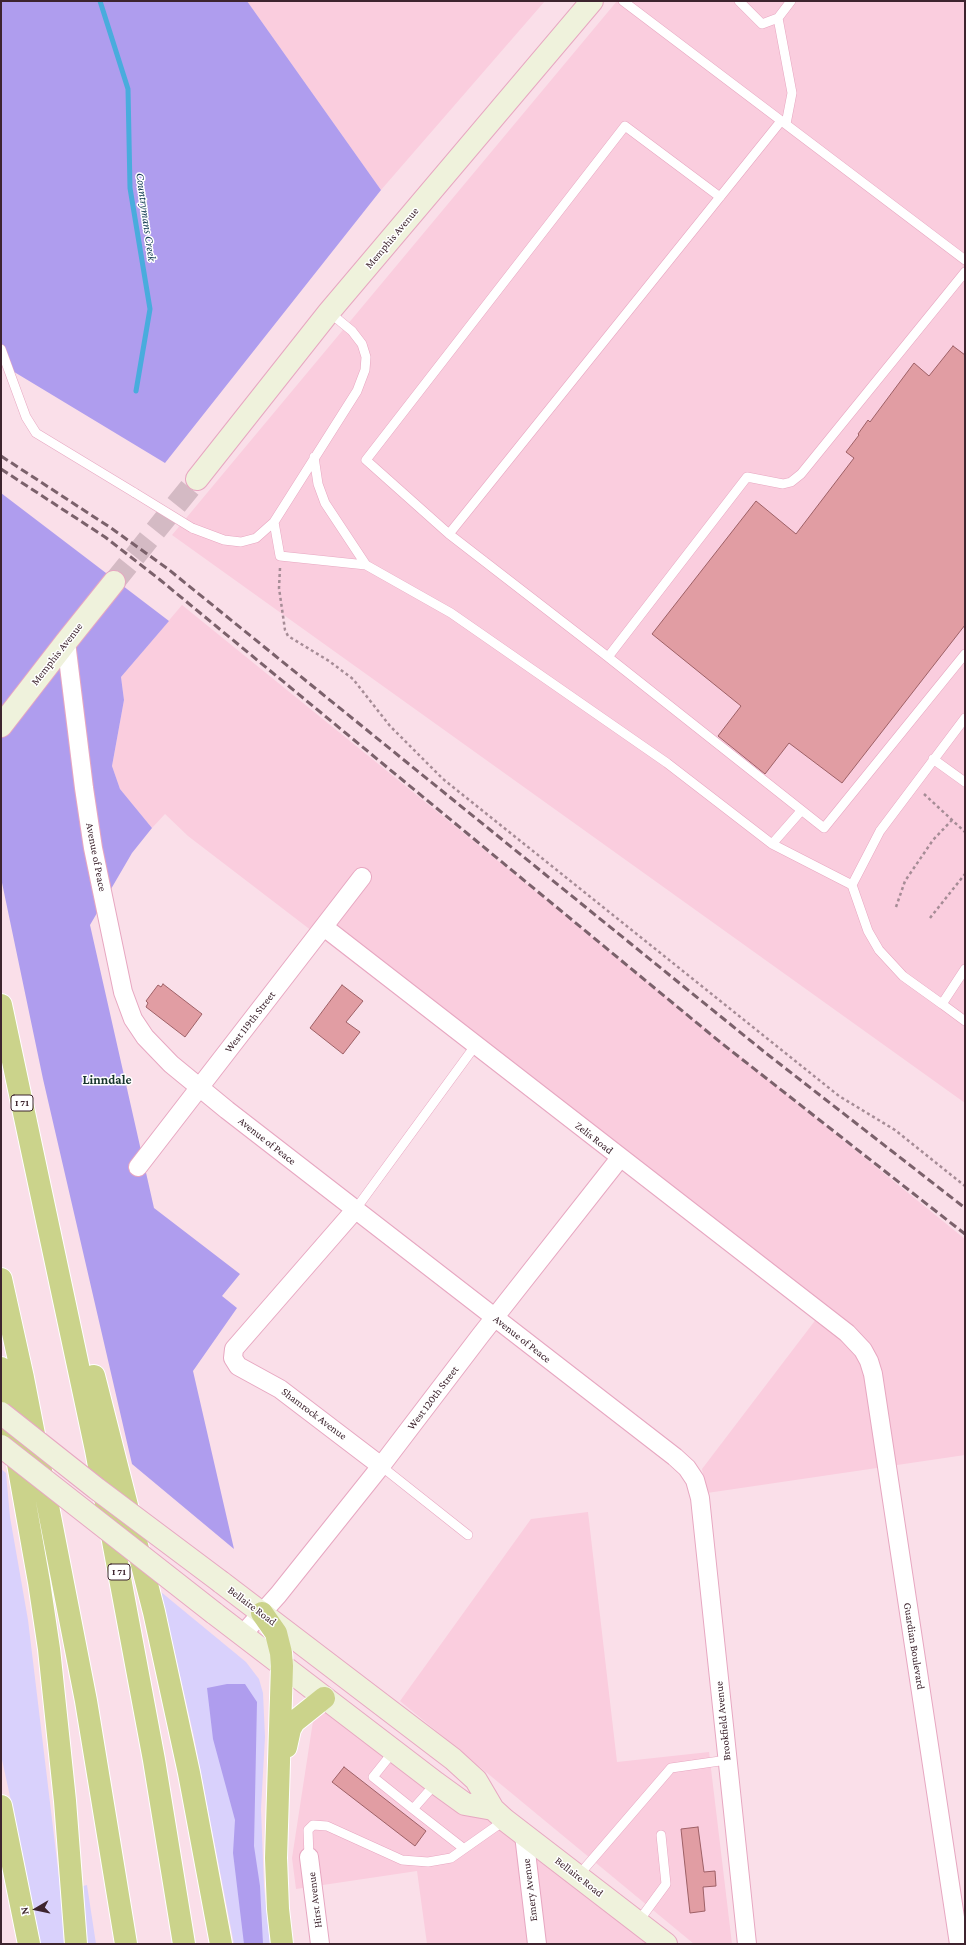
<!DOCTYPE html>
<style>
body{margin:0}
#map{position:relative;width:966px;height:1945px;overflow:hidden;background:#fadfe9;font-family:"Crimson Pro",serif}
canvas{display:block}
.frame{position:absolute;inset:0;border:2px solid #3d242e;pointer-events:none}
.north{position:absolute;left:16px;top:1889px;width:40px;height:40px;-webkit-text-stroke:3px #fff;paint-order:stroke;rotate:261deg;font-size:11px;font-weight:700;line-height:16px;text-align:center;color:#3d242e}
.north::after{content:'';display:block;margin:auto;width:14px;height:18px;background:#3d242e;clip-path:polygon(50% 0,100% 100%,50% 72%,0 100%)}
</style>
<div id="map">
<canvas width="966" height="1945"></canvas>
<div class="frame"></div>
<div class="north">N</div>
</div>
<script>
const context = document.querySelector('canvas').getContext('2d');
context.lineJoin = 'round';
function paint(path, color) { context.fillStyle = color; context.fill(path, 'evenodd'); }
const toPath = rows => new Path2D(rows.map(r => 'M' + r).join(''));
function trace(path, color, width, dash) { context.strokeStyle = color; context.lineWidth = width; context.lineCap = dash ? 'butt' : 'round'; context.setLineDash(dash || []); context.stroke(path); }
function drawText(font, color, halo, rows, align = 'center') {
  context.font = font + ' "Crimson Pro",serif'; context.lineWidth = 3; context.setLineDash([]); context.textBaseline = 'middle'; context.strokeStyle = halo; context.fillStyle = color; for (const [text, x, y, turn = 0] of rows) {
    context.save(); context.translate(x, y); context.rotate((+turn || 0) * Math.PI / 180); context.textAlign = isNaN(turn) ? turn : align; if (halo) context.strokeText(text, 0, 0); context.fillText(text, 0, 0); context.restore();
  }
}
paint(toPath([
 [247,1,545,1,381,190],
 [617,1,965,1,965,1103,172,535],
 [182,605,965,1239,965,1455,707,1493,702,1469,817,1318,188,836,165,814,152,828,120,789,112,766,124,700,121,677],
 [588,1512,617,1762,709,1752,732,1944,694,1944,400,1701,531,1519],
 [319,1682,651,1944,427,1944,417,1871,296,1889,292,1858]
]), '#facdde');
paint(toPath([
 [1,1469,6,1473,10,1517,28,1620,61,1894,64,1944,38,1944,21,1847,1,1755],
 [161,1592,246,1662,259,1679,263,1693,265,1737,261,1809,264,1886,270,1944,234,1944,194,1737],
 [87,1885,96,1944,84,1944,79,1887]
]), '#d9d1fc');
paint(toPath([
 [1,1,247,1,381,190,165,463,1,364],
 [1,493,169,621,121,677,124,700,112,766,120,789,152,828,132,853,90,925,154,1208,240,1274,222,1296,237,1308,193,1371,234,1549,132,1464,43,1079,1,878],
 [227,1684,245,1684,257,1702,254,1846,260,1886,263,1944,244,1944,233,1853,235,1820,213,1739,207,1688]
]), '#af9dee');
trace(toPath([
 [100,1,128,89,130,188,150,309,136,391]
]), '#49acdd', 5);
const building = toPath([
 [953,346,965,355,965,625,842,783,789,743,765,774,718,736,741,706,652,634,756,501,796,534,854,458,846,452,859,435,858,434,868,420,870,422,914,363,929,376,953,346],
 [163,984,202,1014,185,1037,146,1007,148,1003,146,1001,158,985,161,987,163,984],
 [342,985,363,1001,346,1022,360,1032,343,1054,310,1028,342,985],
 [344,1767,426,1831,415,1846,332,1782,344,1767],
 [698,1827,704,1872,715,1871,716,1886,703,1887,705,1911,690,1913,681,1829,698,1827]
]);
paint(building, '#e19da3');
trace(building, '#9e6066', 1);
trace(toPath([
 [114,582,197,479]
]), '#d4bac4', 22, [22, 11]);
const lane = toPath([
 [623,1,965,260],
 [739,1,762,24,778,18,791,1],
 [778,18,792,93,786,124],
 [965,272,801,474,791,482,783,484,747,477,608,657,824,828,965,654],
 [1,349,26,417,36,433,135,493],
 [314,457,318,484,325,503,366,565],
 [274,522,280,556,366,565,451,613,667,763,772,844,801,811],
 [192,528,224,540,241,542,256,538,274,522,357,391,365,370,366,357,362,344,352,331,329,312],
 [449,534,781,121],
 [608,657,449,534,366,460,625,126,720,197],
 [933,759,965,782],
 [772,844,852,885,880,831,965,718],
 [852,885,868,931,879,950,903,976,942,1004,965,969],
 [942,1004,965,1021],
 [355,1210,475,1046],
 [381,1466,468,1535],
 [393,1752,373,1777,413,1809],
 [436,1783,413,1809,463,1848],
 [309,1857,308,1830,313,1825,327,1826,402,1860,428,1862,451,1858,505,1820],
 [578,1876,671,1768,727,1760],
 [638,1922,666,1884,661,1835]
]);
const street = toPath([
 [66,642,84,788,93,848,123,992,133,1019,145,1037,171,1064,227,1110,675,1457,687,1468,695,1480,700,1498,747,1944],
 [324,927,847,1333,863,1350,869,1361,873,1374,959,1944],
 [138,1167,362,877],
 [355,1210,234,1349,233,1358,238,1366,280,1389,381,1466],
 [242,1635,278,1595,381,1466,480,1336,620,1158],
 [524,1835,537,1944],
 [309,1857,320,1944]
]);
const secondary = toPath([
 [197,479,329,312,592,1],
 [1,726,66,642,114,582],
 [221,1582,453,1759,476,1780,493,1809,505,1820,666,1944],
 [214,1613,436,1783,465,1804,493,1809]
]);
const highway = toPath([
 [1,1005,96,1450,154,1760,184,1944],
 [1,1279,23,1378,86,1701,126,1944],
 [1,1368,39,1582,49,1649,65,1801,76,1944],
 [94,1376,154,1612,189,1773,221,1944],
 [262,1613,276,1633,281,1653,282,1666,276,1858,278,1909,282,1944],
 [286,1747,290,1729,294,1722,324,1698],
 [1,1806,29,1944]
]);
trace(lane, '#e7a7c1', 10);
trace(street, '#e7a7c1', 20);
trace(secondary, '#e7a7c1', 24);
trace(highway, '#fff', 24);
trace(toPath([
 [280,568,279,588,285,630,288,636,329,661,353,679,390,726,443,779,839,1096,895,1130,965,1186],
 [924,794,965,832],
 [896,907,905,881,933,840,952,820],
 [930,918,965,874]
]), '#a68c96', 2.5, [3, 3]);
trace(lane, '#fff', 9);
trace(street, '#fff', 18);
trace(secondary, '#eff2dc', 22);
trace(highway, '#cbd38b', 22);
trace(toPath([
 [1,456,111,528,168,569,767,1054,965,1208],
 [1,469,105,537,159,579,720,1042,965,1234]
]), '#7b616b', 3, [8, 4]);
const laneBridge = toPath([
 [135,493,192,528]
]);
const secondaryBridge = toPath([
 [1,1413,97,1489,221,1582],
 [1,1446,214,1613]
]);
trace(laneBridge, '#e7a7c1', 10, []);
trace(secondaryBridge, '#e7a7c1', 24, []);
trace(laneBridge, '#fff', 9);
trace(secondaryBridge, '#eff2dc', 22);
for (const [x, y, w] of [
 [22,1103,22],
 [119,1572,22]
]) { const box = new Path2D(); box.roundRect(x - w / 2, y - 8, w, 16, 3); context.fillStyle = '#fff'; context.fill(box); trace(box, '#3d242e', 1); }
drawText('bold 10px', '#3d242e', null, [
 ["I 71",22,1103],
 ["I 71",119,1572]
]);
drawText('11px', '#3d242e', '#fff', [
 ["Memphis Avenue",392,238,-50],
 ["Memphis Avenue",57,654,-52],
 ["Avenue of Peace",96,857,79],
 ["West 119th Street",250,1022,-52],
 ["Zelis Road",594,1138,38],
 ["Avenue of Peace",267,1141,38],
 ["Avenue of Peace",522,1339,38],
 ["West 120th Street",433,1398,-53],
 ["Shamrock Avenue",314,1414,37],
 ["Bellaire Road",252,1606,37],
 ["Guardian Boulevard",914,1646,81],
 ["Brookfield Avenue",723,1721,-96],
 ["Bellaire Road",579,1877,38],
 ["Emery Avenue",530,1890,-97],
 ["Hirst Avenue",315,1900,-97]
]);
drawText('italic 12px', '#164055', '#fff', [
 ["Countrymans Creek",146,217,82]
]);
drawText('bold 13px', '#16342c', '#fff', [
 ["Linndale",107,1080]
]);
</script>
